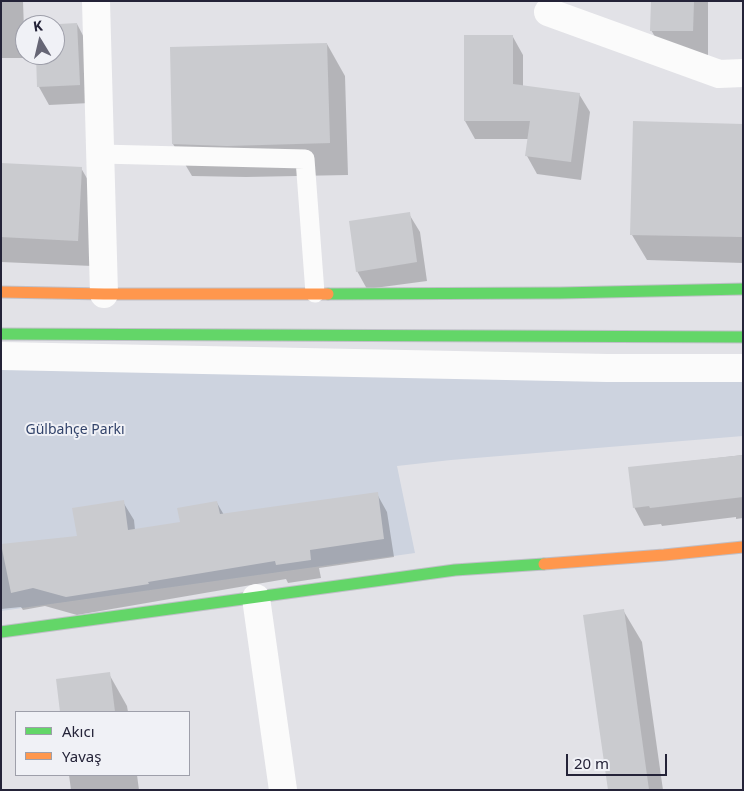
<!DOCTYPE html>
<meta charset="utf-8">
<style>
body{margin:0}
#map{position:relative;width:744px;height:791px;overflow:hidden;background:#e2e2e7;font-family:"Noto Sans",sans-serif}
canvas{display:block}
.frame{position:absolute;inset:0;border:2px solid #242338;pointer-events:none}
.legend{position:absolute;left:15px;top:711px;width:175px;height:65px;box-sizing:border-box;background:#f0f1f6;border:1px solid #9e9faa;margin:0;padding:6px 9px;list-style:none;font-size:15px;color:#242338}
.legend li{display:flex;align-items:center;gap:10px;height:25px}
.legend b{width:25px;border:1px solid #9e9faa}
.north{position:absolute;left:15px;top:15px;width:50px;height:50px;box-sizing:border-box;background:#f0f1f6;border:1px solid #9e9faa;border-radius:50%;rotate:351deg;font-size:14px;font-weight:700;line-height:20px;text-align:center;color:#242338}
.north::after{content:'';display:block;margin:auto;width:18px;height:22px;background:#666675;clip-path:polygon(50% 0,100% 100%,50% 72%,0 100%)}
.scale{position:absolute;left:566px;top:754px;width:101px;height:22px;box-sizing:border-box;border:2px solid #242338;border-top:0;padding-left:6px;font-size:15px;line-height:18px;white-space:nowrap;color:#242338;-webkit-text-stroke:4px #f0f1f6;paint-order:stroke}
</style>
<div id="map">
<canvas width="744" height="791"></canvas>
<div class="frame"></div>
<ul class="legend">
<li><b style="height:6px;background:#63d668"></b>Akıcı</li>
<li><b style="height:6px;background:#ff974d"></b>Yavaş</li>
</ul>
<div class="north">K</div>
<div class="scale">20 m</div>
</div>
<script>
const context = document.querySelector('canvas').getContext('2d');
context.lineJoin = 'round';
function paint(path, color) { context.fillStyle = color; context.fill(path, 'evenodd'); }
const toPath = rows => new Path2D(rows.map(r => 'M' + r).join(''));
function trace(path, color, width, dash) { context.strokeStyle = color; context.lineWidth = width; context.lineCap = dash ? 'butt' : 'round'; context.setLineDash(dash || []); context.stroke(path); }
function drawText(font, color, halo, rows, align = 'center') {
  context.font = font + ' "Noto Sans",sans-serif'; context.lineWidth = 4; context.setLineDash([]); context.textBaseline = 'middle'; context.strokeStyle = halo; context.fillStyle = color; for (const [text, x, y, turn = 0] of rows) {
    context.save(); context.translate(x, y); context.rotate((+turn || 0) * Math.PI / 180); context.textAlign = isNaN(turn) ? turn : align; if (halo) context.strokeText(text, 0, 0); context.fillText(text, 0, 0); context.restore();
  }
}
paint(toPath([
 [1,356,743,361,743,436,451,460,397,466,415,553,1,611]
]), '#cdd3df');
paint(toPath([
 [1,1,23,1,25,58,1,58],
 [652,1,708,1,708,58,667,57,651,30],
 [77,24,87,43,90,103,49,105,39,87,37,55,55,55,55,26],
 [513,37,523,55,523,87,579,94,590,112,581,180,537,174,527,156,529,139,475,139,465,121],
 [327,44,345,76,348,175,246,177,192,176,173,144,171,48],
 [743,125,743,263,647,260,632,235],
 [1,164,81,168,96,194,92,266,1,262],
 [409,214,420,232,427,281,367,289,357,271],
 [743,455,743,518,736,519,736,517,662,526,661,524,644,526,634,507,629,468],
 [377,494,387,512,394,557,319,568,321,578,288,583,286,579,77,615,45,606,23,610,21,607,1,609,1,547,78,537,123,502,134,520,135,530,181,523,217,503,224,515],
 [623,610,642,642,663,790,609,790],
 [109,674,127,706,128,712,61,712,57,680],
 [69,775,137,775,139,790,71,790]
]), '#0003');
paint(toPath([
 [651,1,694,1,693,31,650,31],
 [77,23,80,85,37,87,36,55,55,55,55,25,41,25],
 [464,35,513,35,513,84,580,93,571,162,525,156,530,121,464,121],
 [327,43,330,143,227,146,172,144,170,47],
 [633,121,743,124,743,237,630,235],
 [1,163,82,167,78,241,1,237],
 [410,212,417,262,356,272,349,221],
 [743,455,743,497,650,508,649,506,633,508,628,467],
 [378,492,384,539,310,550,311,560,276,565,275,561,148,582,149,584,66,597,33,588,11,593,1,544,77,536,72,508,124,500,128,530,180,522,177,508,217,501,220,514],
 [624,609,649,790,608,790,583,615],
 [110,672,115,712,60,712,56,679]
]), '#cacbcf');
const fast = toPath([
 [328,294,560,293,743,289],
 [1,334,743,337],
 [1,632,455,570,544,564]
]);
const slow = toPath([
 [1,292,104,294,328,294],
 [544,564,664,555,743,547]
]);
trace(fast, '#bfbfc7', 13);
trace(slow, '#bfbfc7', 13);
trace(toPath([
 [100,154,305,159,315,293]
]), '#fbfbfb', 19);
trace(toPath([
 [96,1,104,294],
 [548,12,719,74,743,73],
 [1,356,607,368,743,368],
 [256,598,283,790]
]), '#fbfbfb', 28);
trace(fast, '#63d668', 11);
trace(slow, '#ff974d', 11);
drawText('14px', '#32436a', '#f0f1f6', [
 ["Gülbahçe Parkı",75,430]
]);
</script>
